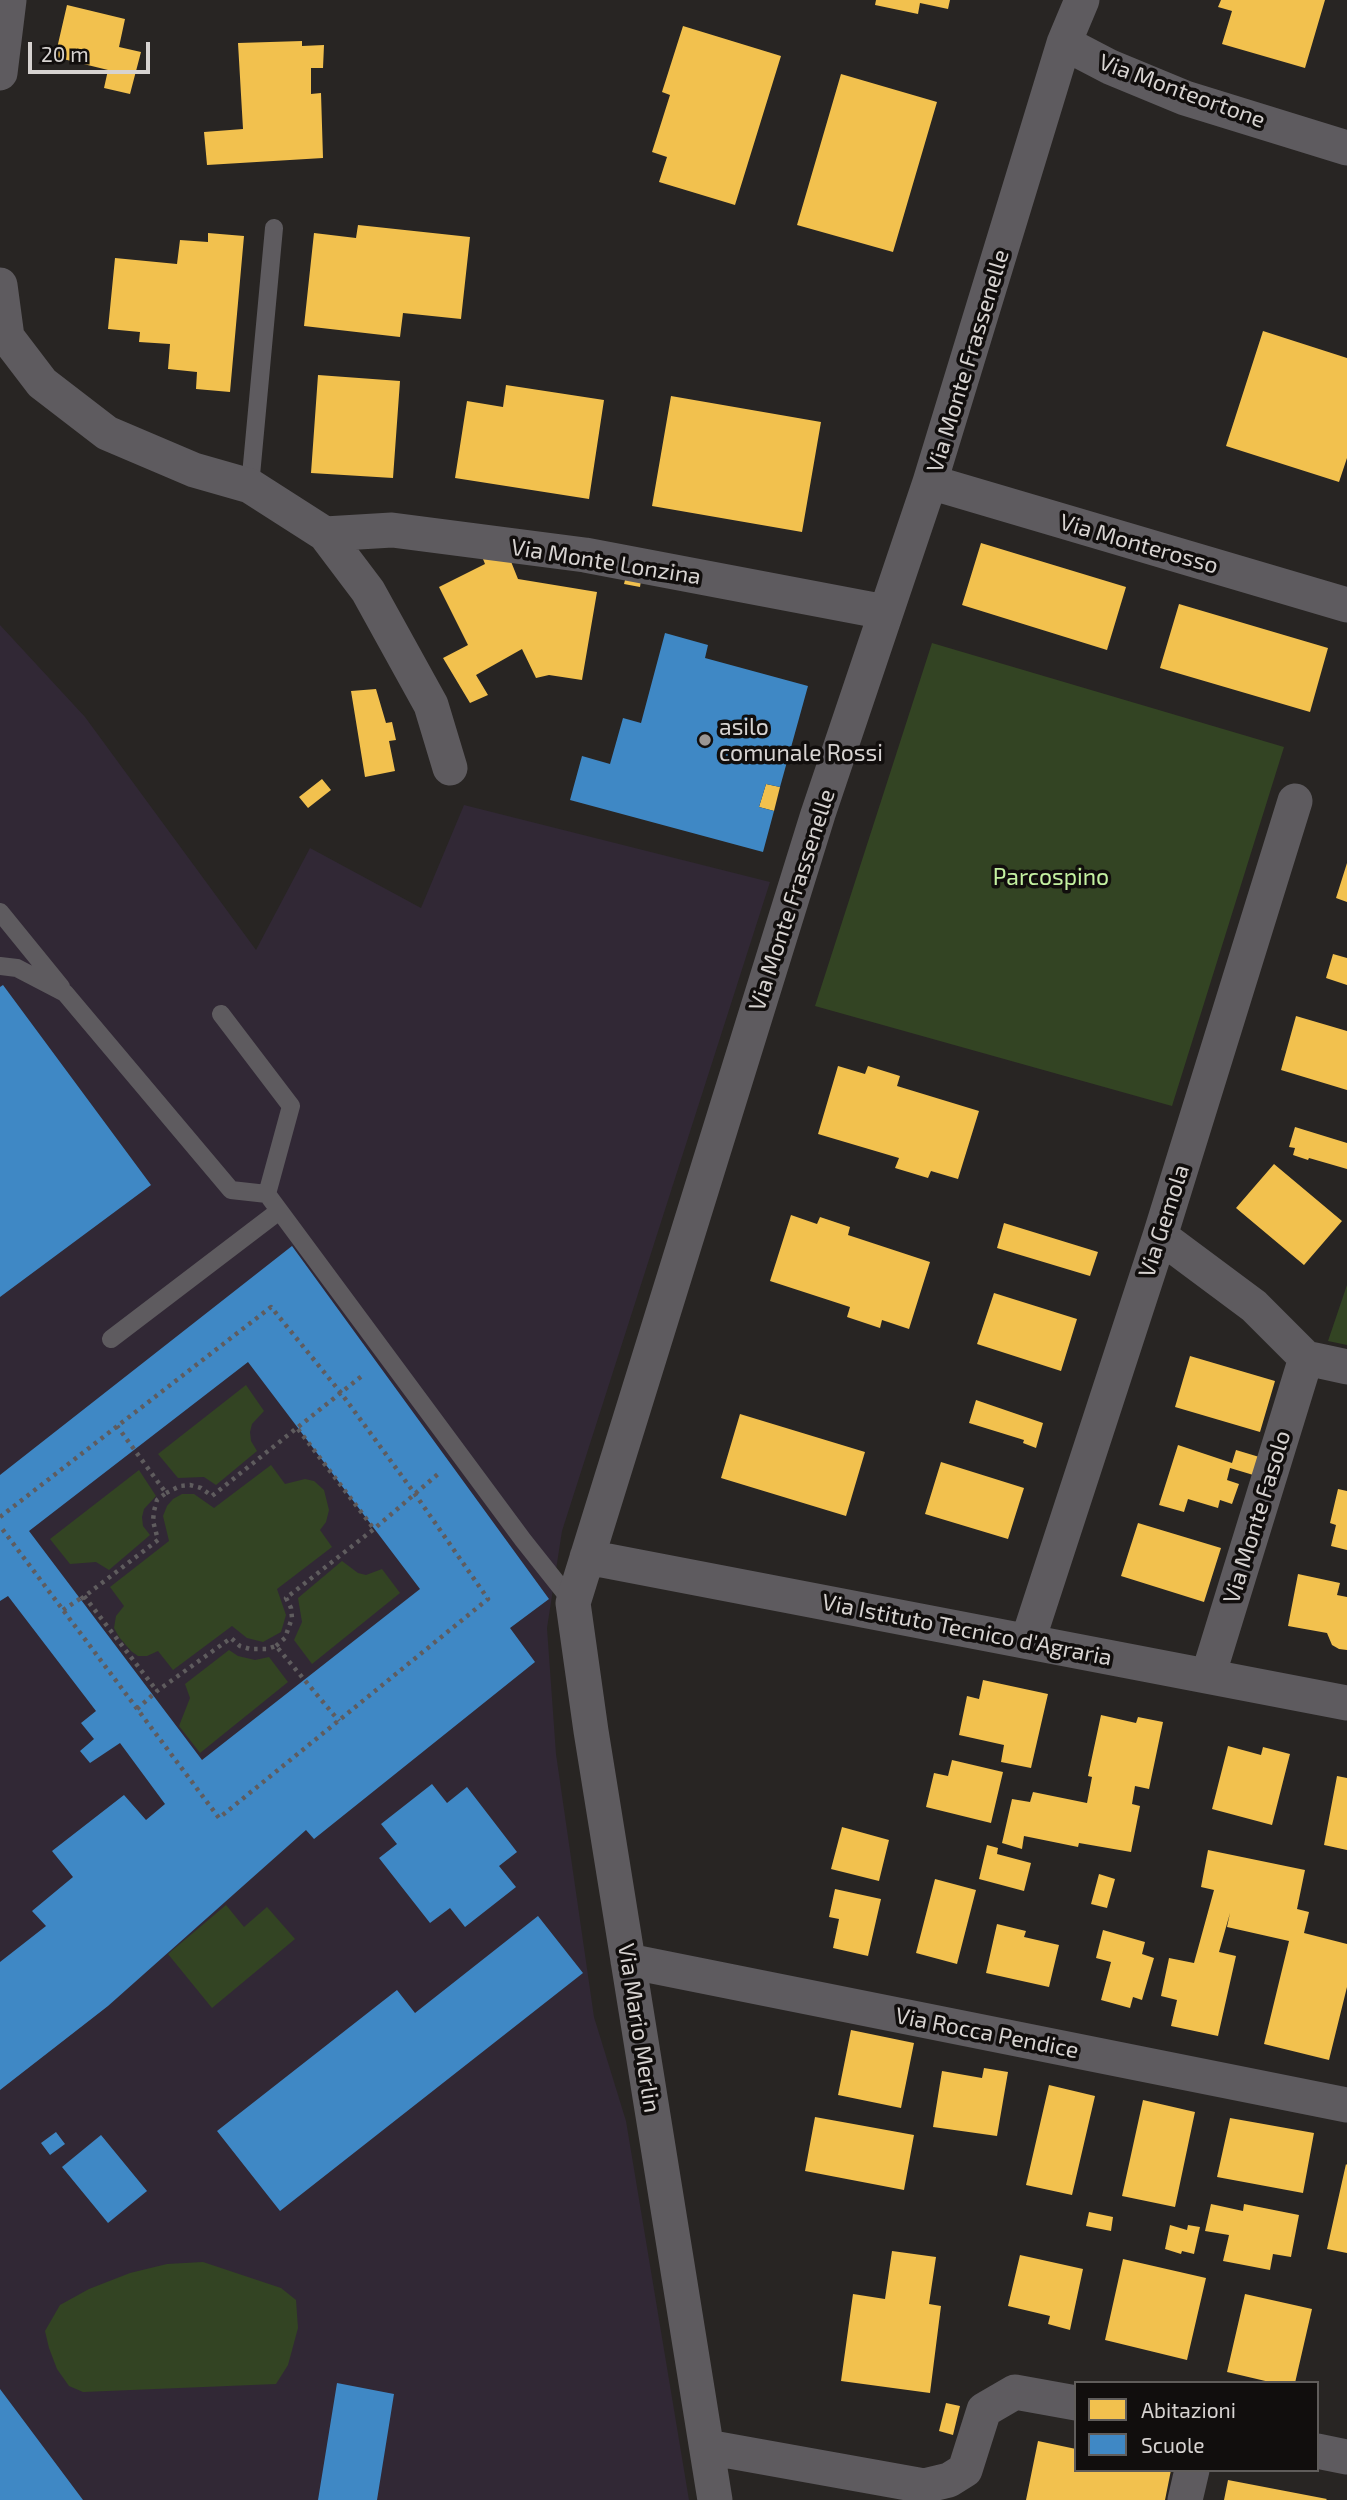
<!DOCTYPE html>
<style>
body{margin:0}
#map{position:relative;width:1347px;height:2500px;overflow:hidden;background:#282523;font-family:"Exo 2",sans-serif}
canvas{display:block}
.legend{position:absolute;left:1074px;top:2381px;width:245px;height:91px;box-sizing:border-box;background:#110e0d;border:2px solid #605d5b;margin:0;padding:9px 12px;list-style:none;font-size:21px;color:#d7d3d1}
.legend li{display:flex;align-items:center;gap:14px;height:35px}
.legend b{width:35px;border:2px solid #605d5b}
.scale{position:absolute;left:28px;top:42px;width:122px;height:32px;box-sizing:border-box;border:4px solid #d7d3d1;border-top:0;padding-left:9px;font-size:21px;line-height:24px;white-space:nowrap;color:#d7d3d1;-webkit-text-stroke:5px #110e0d;paint-order:stroke}
</style>
<div id="map">
<canvas width="1347" height="2500"></canvas>
<ul class="legend">
<li><b style="height:19px;background:#f2c14e"></b>Abitazioni</li>
<li><b style="height:19px;background:#3f88c5"></b>Scuole</li>
</ul>
<div class="scale">20 m</div>
</div>
<script>
const context = document.querySelector('canvas').getContext('2d');
context.lineJoin = 'round';
function paint(path, color) { context.fillStyle = color; context.fill(path, 'evenodd'); }
const toPath = rows => new Path2D(rows.map(r => 'M' + r).join(''));
function trace(path, color, width, dash) { context.strokeStyle = color; context.lineWidth = width; context.lineCap = dash ? 'butt' : 'round'; context.setLineDash(dash || []); context.stroke(path); }
function drawText(font, color, halo, rows, align = 'center') {
  context.font = font + ' "Exo 2",sans-serif'; context.lineWidth = 7; context.setLineDash([]); context.textBaseline = 'middle'; context.strokeStyle = halo; context.fillStyle = color; for (const [text, x, y, turn = 0] of rows) {
    context.save(); context.translate(x, y); context.rotate((+turn || 0) * Math.PI / 180); context.textAlign = isNaN(turn) ? turn : align; if (halo) context.strokeText(text, 0, 0); context.fillText(text, 0, 0); context.restore();
  }
}
paint(toPath([
 [0,625,85,717,256,950,310,848,421,908,464,805,770,882,562,1531,547,1628,556,1754,594,2017,626,2121,689,2500,0,2500]
]), '#312835');
paint(toPath([
 [932,643,1284,747,1172,1106,815,1006],
 [1347,1285,1347,1345,1328,1341],
 [246,1385,264,1411,252,1424,250,1432,251,1441,257,1451,216,1485,204,1477,178,1478,158,1454],
 [271,1465,285,1484,305,1479,314,1481,324,1490,329,1510,326,1522,320,1530,332,1547,277,1589,286,1615,281,1632,263,1642,247,1638,232,1626,173,1670,158,1651,147,1656,138,1656,131,1651,119,1637,114,1628,116,1616,124,1606,110,1587,169,1541,163,1516,167,1506,173,1499,182,1494,194,1494,214,1508],
 [139,1470,156,1496,144,1509,142,1517,143,1526,150,1535,109,1570,96,1562,70,1564,50,1539],
 [342,1561,358,1573,366,1575,382,1569,400,1593,312,1664,294,1640,302,1622,298,1598],
 [229,1650,238,1656,255,1660,269,1657,288,1682,200,1753,179,1726,190,1698,185,1684],
 [226,1905,244,1927,267,1907,295,1939,212,2008,168,1954],
 [203,2262,281,2288,296,2300,298,2328,288,2365,276,2384,83,2392,69,2386,57,2369,49,2348,45,2331,60,2305,89,2289,130,2273,167,2264]
]), '#334423');
paint(toPath([
 [876,0,950,0,948,9,920,3,918,14,875,5],
 [1221,0,1325,0,1305,68,1222,44,1232,11,1218,7],
 [67,5,125,19,119,47,141,52,130,94,104,88,108,70,55,57],
 [683,26,781,56,735,205,659,182,667,157,652,152,670,95,662,92],
 [302,41,302,46,324,45,323,68,311,68,311,94,321,93,323,158,207,165,204,132,243,129,238,43],
 [841,74,937,102,893,252,797,225],
 [358,225,470,237,461,319,403,313,400,337,304,326,314,233,356,238],
 [208,233,244,236,230,392,196,389,197,372,168,369,170,344,139,342,140,332,108,329,115,258,177,264,180,240,208,242],
 [1263,331,1347,358,1347,458,1339,482,1226,446],
 [318,375,400,381,393,478,311,473],
 [506,385,604,400,589,499,455,478,467,401,503,407],
 [671,396,821,422,802,532,652,506],
 [981,543,1126,587,1107,650,962,605],
 [477,544,506,549,518,579,597,592,582,680,549,675,536,678,522,649,476,675,488,695,470,703,443,658,468,645,439,587,485,564],
 [627,572,642,574,640,587,624,584],
 [1179,604,1328,648,1310,712,1160,668],
 [376,689,386,723,392,722,396,740,389,741,395,771,365,777,351,691],
 [322,779,331,790,308,808,299,797],
 [766,784,780,787,774,811,759,807],
 [1347,863,1347,902,1336,898],
 [1333,954,1347,958,1347,985,1326,978],
 [1296,1016,1347,1031,1347,1090,1281,1070],
 [838,1066,865,1074,868,1066,900,1076,897,1086,979,1111,958,1179,931,1171,928,1178,895,1168,899,1158,818,1134],
 [1295,1127,1347,1143,1347,1169,1309,1158,1308,1160,1293,1155,1295,1148,1289,1147],
 [1274,1164,1342,1221,1304,1265,1236,1208],
 [791,1215,817,1224,820,1217,850,1227,848,1235,930,1262,909,1329,882,1320,880,1328,847,1317,850,1307,770,1281],
 [1004,1223,1098,1252,1090,1276,997,1248],
 [994,1293,1077,1319,1061,1371,977,1344],
 [1190,1356,1275,1381,1260,1432,1175,1407],
 [976,1400,1043,1423,1036,1448,1023,1443,1024,1440,969,1423],
 [740,1414,865,1452,846,1516,721,1478],
 [1178,1445,1232,1463,1236,1450,1266,1459,1260,1477,1230,1468,1227,1480,1239,1484,1232,1504,1220,1500,1218,1508,1188,1499,1184,1512,1159,1505],
 [941,1462,1024,1488,1008,1539,925,1514],
 [1338,1489,1347,1491,1347,1550,1331,1546,1336,1525,1330,1523],
 [1138,1523,1221,1548,1204,1602,1121,1576],
 [1298,1574,1340,1583,1337,1595,1347,1597,1347,1650,1339,1649,1332,1645,1327,1633,1288,1626],
 [983,1680,1048,1694,1031,1768,1001,1762,1004,1745,959,1735,967,1696,979,1699],
 [1101,1715,1136,1723,1138,1717,1163,1722,1149,1789,1135,1786,1132,1804,1140,1806,1131,1852,1079,1843,1078,1847,1024,1836,1022,1849,1002,1843,1012,1799,1030,1802,1033,1792,1087,1803,1092,1777,1088,1776],
 [1228,1746,1261,1755,1263,1747,1290,1754,1272,1825,1212,1809],
 [952,1760,1003,1772,991,1823,926,1807,934,1773,948,1776],
 [1337,1776,1347,1778,1347,1850,1324,1845],
 [842,1827,889,1840,879,1881,831,1869],
 [987,1845,998,1848,997,1854,1031,1863,1024,1891,979,1879],
 [1208,1850,1305,1870,1297,1909,1309,1912,1304,1933,1347,1944,1347,1987,1329,2060,1264,2044,1289,1941,1227,1927,1230,1913,1219,1952,1236,1956,1218,2036,1171,2026,1177,2000,1161,1996,1169,1958,1194,1963,1214,1890,1201,1887],
 [1099,1874,1115,1879,1107,1908,1091,1904],
 [935,1879,976,1890,957,1964,916,1953],
 [835,1889,881,1899,868,1956,833,1948,839,1919,829,1917],
 [997,1924,1026,1931,1024,1937,1059,1945,1049,1987,986,1973],
 [1103,1930,1145,1942,1142,1954,1154,1958,1142,2000,1133,1997,1130,2008,1101,2000,1111,1962,1096,1958],
 [851,2030,914,2043,901,2108,838,2095],
 [984,2068,1008,2072,997,2136,933,2127,942,2071,982,2078],
 [1049,2085,1095,2096,1072,2195,1026,2185],
 [1143,2100,1195,2112,1175,2207,1122,2196],
 [815,2117,914,2135,904,2190,805,2171],
 [1230,2118,1314,2133,1303,2193,1217,2177],
 [1346,2164,1347,2165,1347,2253,1327,2249],
 [1211,2204,1243,2211,1244,2204,1299,2215,1291,2257,1273,2254,1270,2270,1223,2261,1229,2235,1205,2231],
 [1089,2212,1113,2217,1111,2231,1086,2226],
 [1170,2225,1187,2230,1188,2225,1200,2227,1194,2254,1182,2251,1181,2254,1165,2249],
 [892,2251,936,2257,929,2304,941,2306,930,2393,841,2381,853,2294,885,2299],
 [1020,2255,1083,2269,1070,2330,1048,2324,1050,2316,1008,2306],
 [1123,2259,1206,2278,1187,2360,1105,2340],
 [1245,2294,1312,2309,1295,2383,1274,2383,1227,2372],
 [946,2403,960,2406,953,2435,939,2431],
 [1038,2441,1076,2449,1076,2470,1171,2470,1165,2500,1026,2500],
 [1228,2480,1327,2499,1326,2500,1224,2500]
]), '#f2c14e');
paint(toPath([
 [665,633,708,645,705,658,808,686,780,787,766,784,759,807,774,811,763,852,570,800,582,756,610,764,623,718,641,723],
 [3,985,151,1185,0,1297,0,987],
 [292,1246,549,1599,510,1628,535,1662,314,1839,306,1830,108,2006,0,2090,0,1962,46,1926,32,1911,73,1877,52,1851,124,1795,146,1820,165,1804,120,1743,90,1763,80,1751,94,1739,81,1723,96,1711,8,1596,0,1601,0,1475],
 [248,1362,420,1589,202,1760,29,1531],
 [432,1784,447,1803,467,1787,517,1852,499,1866,516,1887,465,1927,450,1908,430,1923,379,1858,397,1844,381,1824],
 [538,1916,583,1973,280,2211,217,2131,397,1990,415,2013],
 [56,2132,65,2144,50,2155,41,2143],
 [101,2135,147,2191,108,2223,62,2167],
 [337,2383,394,2394,377,2500,318,2500],
 [0,2389,83,2500,0,2500]
]), '#3f88c5');
trace(toPath([
 [298,1429,374,1529],
 [166,1493,180,1486,190,1485,201,1488,212,1496,363,1375],
 [0,1517,271,1307,341,1393,415,1494,488,1599,219,1818,0,1526],
 [81,1599,158,1540,153,1521,154,1511,157,1500,166,1493,117,1426],
 [63,1610,84,1596,157,1691],
 [276,1646,285,1638,292,1618,291,1608,286,1598,374,1529,438,1474],
 [137,1709,157,1691,231,1638,240,1646,250,1649,267,1649,276,1646,339,1721]
]), '#5f5c5e', 4.5, [3.5, 5]);
trace(toPath([
 [250,486,274,228],
 [0,912,61,987],
 [0,966,17,968,65,993,231,1190,267,1194],
 [221,1014,291,1106,267,1194,523,1540,573,1603],
 [111,1339,279,1211]
]), '#5e5b5f', 18);
trace(toPath([
 [1064,43,1110,67,1185,98,1347,148],
 [0,73,9,0],
 [0,285,7,337,42,383,107,433,194,470,250,486,325,534,368,591,431,705,450,768],
 [930,482,1347,605],
 [325,534,392,530,585,555,885,612],
 [1160,1236,1254,1306,1306,1358,1347,1367],
 [587,1557,1347,1703],
 [1028,1640,1160,1236,1295,801],
 [1208,1676,1306,1358],
 [628,1961,1347,2105],
 [707,2447,924,2486,949,2480,965,2470,984,2410,1015,2392,1076,2403],
 [1317,2451,1347,2457],
 [715,2500,591,1731,573,1603,818,814,930,482,1064,43,1082,0],
 [1185,2500,1192,2470]
]), '#5e5b5f', 35);
for (const [x, y, r, color] of [
 [705,740,7,"#9a9694"]
]) { const dot = new Path2D(); dot.arc(x, y, r, 0, 2 * Math.PI); context.fillStyle = color; context.fill(dot); trace(dot, '#110e0d', 2.5); }
drawText('23px', '#d7d3d1', '#110e0d', [
 ["Via Monteortone",1182,91,20],
 ["Via Monte Frassenelle",968,361,-73],
 ["Via Monterosso",1139,544,16],
 ["Via Monte Lonzina",606,562,9],
 ["Via Monte Frassenelle",792,900,-72],
 ["Via Gemola",1164,1221,-72],
 ["Via Monte Fasolo",1257,1517,-73],
 ["Via Istituto Tecnico d'Agraria",967,1630,11],
 ["Via Mario Merlin",639,2028,81],
 ["Via Rocca Pendice",987,2033,11]
]);
drawText('23px', '#d7d3d1', '#110e0d', [
 ["asilo",719,727],
 ["comunale Rossi",719,753]
], 'left');
drawText('23px', '#c4f1a1', '#110e0d', [
 ["Parcospino",1051,877]
]);
</script>
